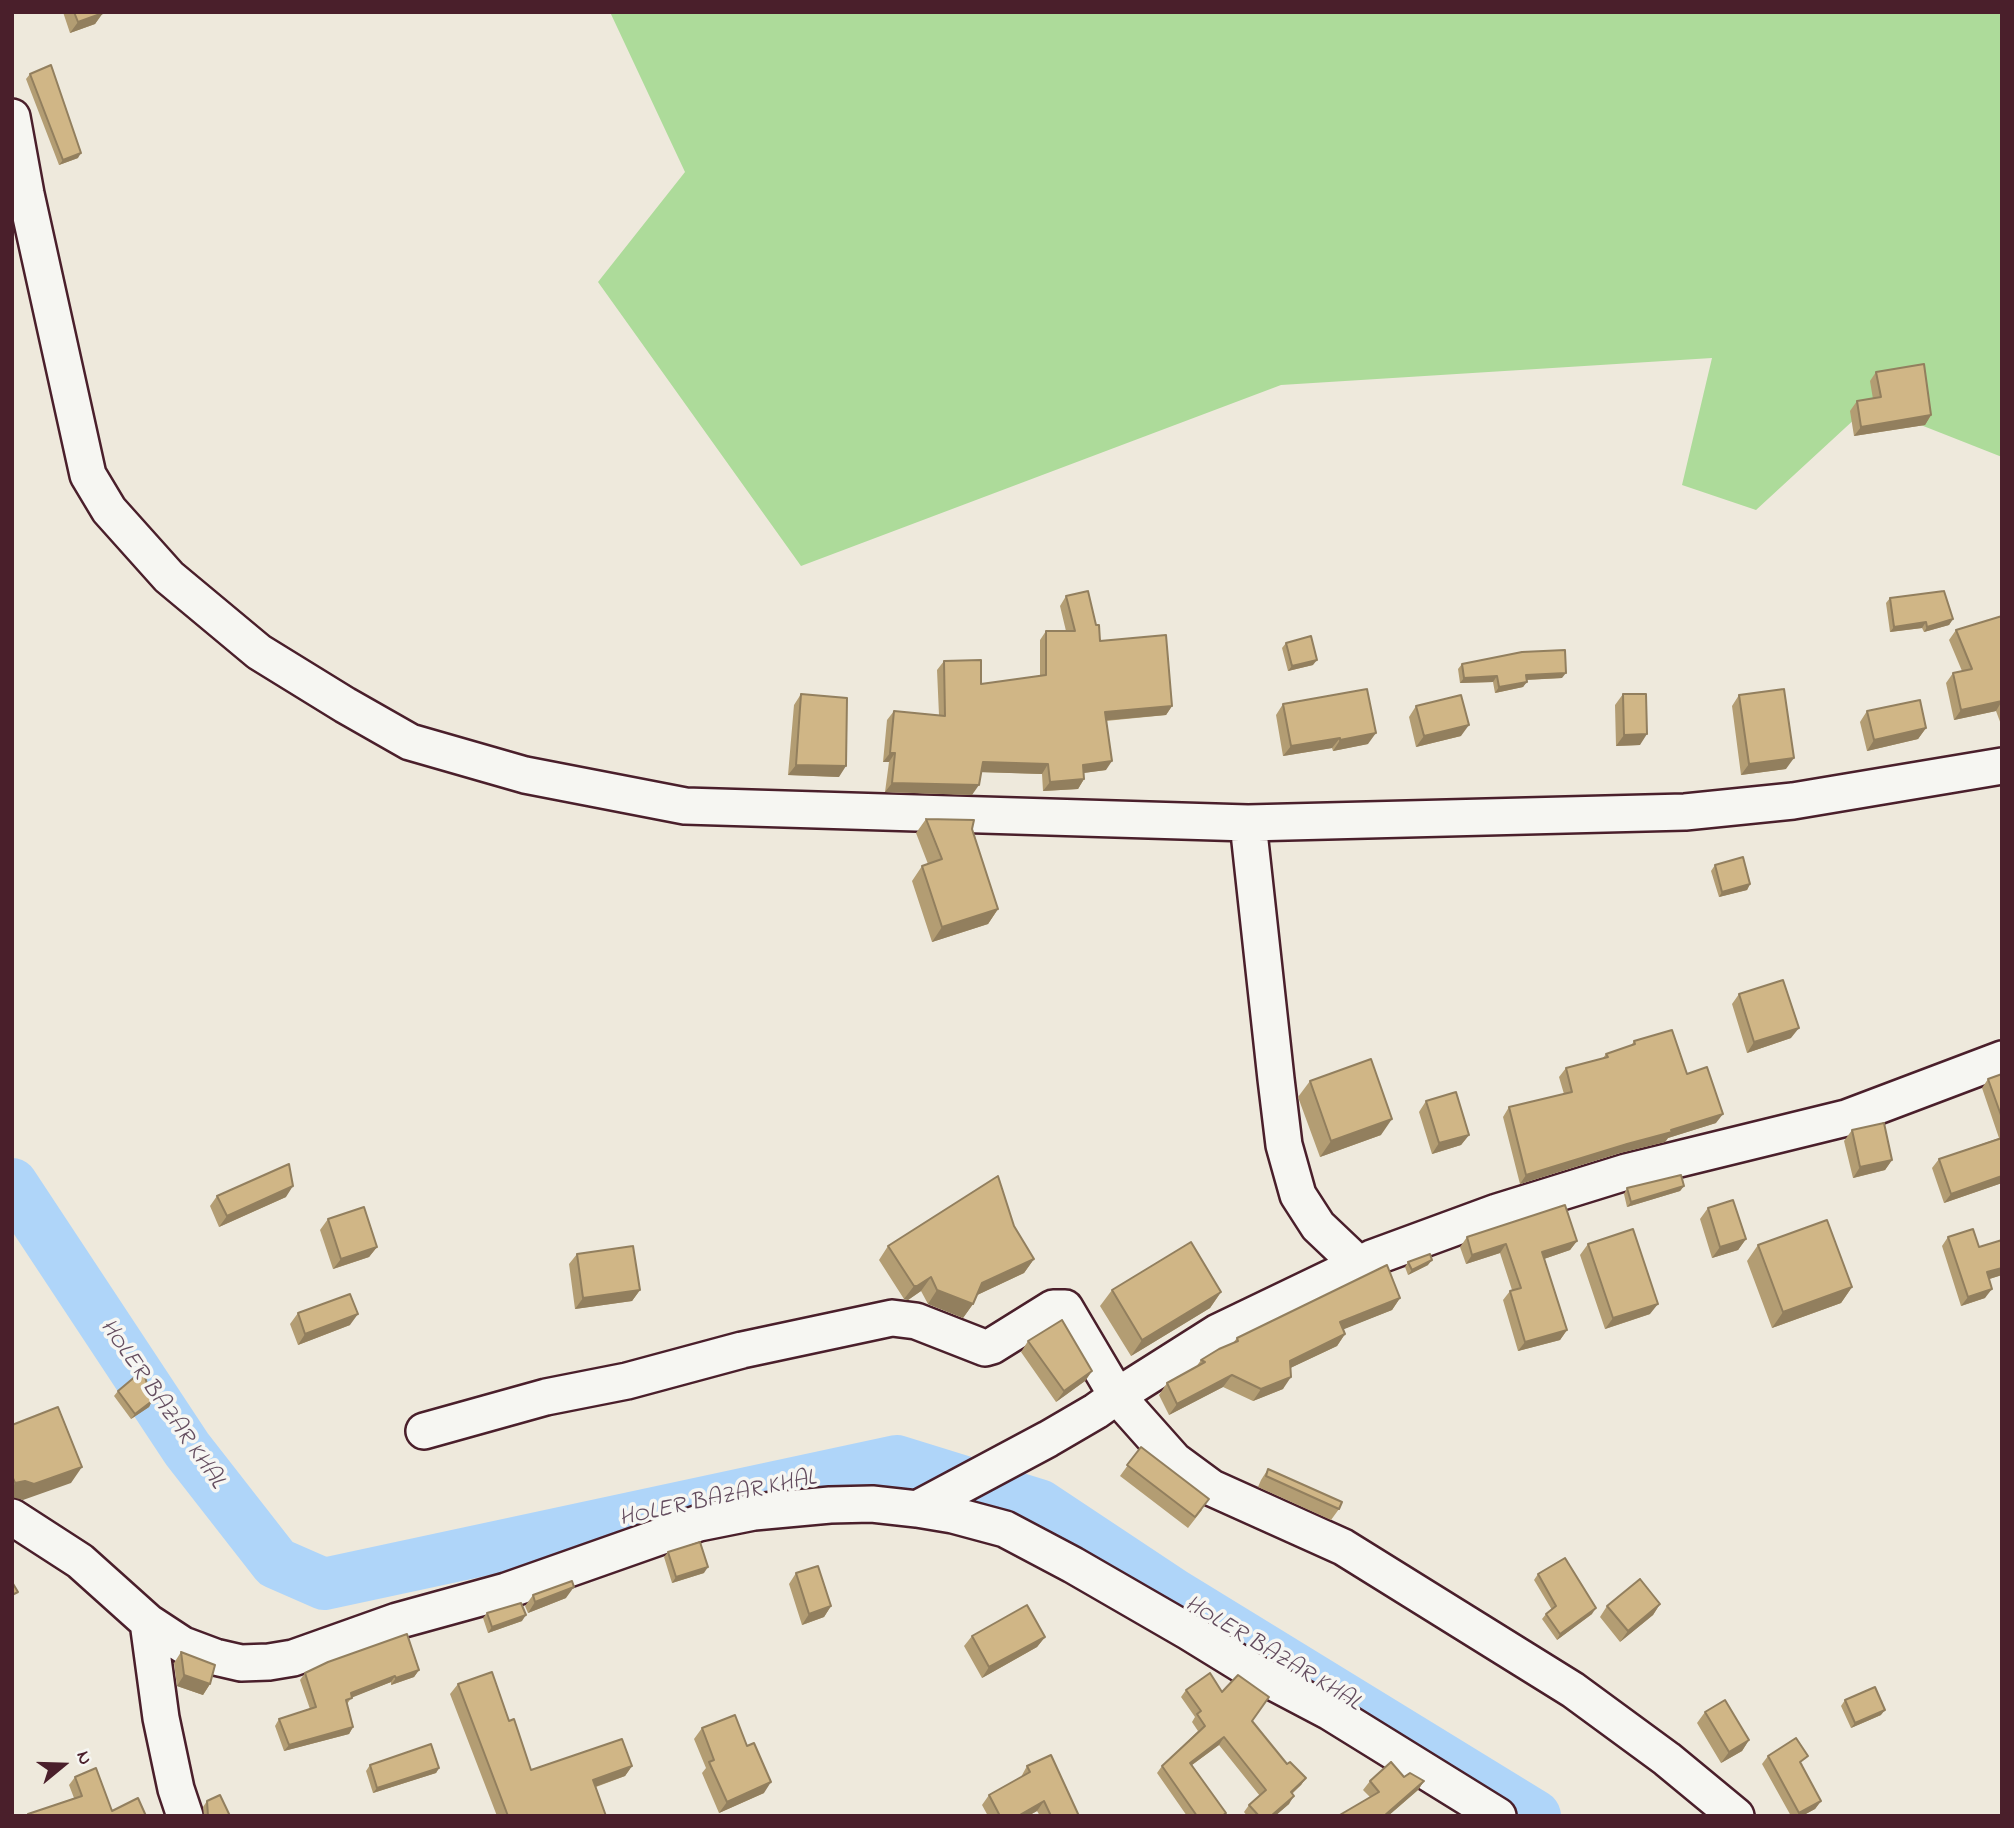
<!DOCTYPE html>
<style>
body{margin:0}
#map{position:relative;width:2014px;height:1828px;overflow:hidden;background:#eee9dc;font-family:"Indie Flower",sans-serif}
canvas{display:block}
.frame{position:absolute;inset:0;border:14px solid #4a1f2b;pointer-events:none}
.north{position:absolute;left:28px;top:1730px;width:70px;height:70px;-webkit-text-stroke:5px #f6f6f2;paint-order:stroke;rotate:71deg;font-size:19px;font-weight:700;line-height:28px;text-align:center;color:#4a1f2b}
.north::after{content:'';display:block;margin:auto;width:24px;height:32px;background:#4a1f2b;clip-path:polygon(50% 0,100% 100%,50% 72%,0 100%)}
</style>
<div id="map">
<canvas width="2014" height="1828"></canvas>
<div class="frame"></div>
<div class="north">N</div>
</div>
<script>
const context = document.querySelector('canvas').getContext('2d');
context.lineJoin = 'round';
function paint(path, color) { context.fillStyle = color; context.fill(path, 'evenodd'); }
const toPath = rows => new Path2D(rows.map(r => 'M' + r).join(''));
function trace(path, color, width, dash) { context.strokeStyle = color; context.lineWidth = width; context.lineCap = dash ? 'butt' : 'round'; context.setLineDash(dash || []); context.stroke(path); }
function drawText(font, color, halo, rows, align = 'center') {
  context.font = font + ' "Indie Flower",sans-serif'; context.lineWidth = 7; context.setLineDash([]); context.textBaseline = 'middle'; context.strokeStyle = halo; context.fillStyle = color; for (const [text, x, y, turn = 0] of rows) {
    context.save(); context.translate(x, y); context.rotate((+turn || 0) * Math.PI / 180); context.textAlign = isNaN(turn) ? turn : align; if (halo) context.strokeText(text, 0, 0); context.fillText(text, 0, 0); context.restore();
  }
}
paint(toPath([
 [610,12,2002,12,2002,457,1870,405,1756,510,1682,485,1712,358,1281,385,801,566,598,282,685,172]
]), '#addb9a');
trace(toPath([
 [12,1184,187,1449,276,1563,324,1584,897,1461,1039,1505,1173,1594,1535,1816]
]), '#afd5f9', 52);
const minor = toPath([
 [12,117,26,194,88,475,109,510,169,577,259,652,345,705,410,742,525,775,685,806,1248,823,1685,812,1793,801,2002,766],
 [1248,823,1276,1079,1284,1145,1298,1195,1318,1226,1358,1264],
 [424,1431,546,1397,627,1381,742,1350,892,1318,916,1321,985,1348,992,1346,1053,1308,1065,1308,1117,1396,1174,1460,1212,1488,1343,1547,1573,1690,1667,1759,1736,1816],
 [917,1509,1048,1439,1096,1411,1117,1396,1218,1332,1372,1258,1497,1212,1626,1172,1846,1118,2002,1059],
 [12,1517,80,1561,148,1622,183,1645,215,1657,241,1663,269,1662,293,1658,397,1621,506,1591,699,1523,754,1512,830,1505,872,1504,917,1509,953,1515,1005,1529,1073,1565,1189,1632,1254,1672,1330,1712,1498,1816],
 [148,1622,161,1718,176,1789,185,1816]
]);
trace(minor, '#4a1f2b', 40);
trace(minor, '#f6f6f2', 35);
paint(toPath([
 [63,12,103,12,95,24,70,33],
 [30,74,78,158,59,165,26,79],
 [1876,372,1931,415,1925,425,1854,436,1850,411,1857,401,1873,399,1870,381],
 [1066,596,1100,641,1172,706,1166,715,1106,721,1106,770,1083,773,1084,779,1078,789,1043,791,1042,774,981,772,972,795,885,792,889,762,883,762,887,720,894,711,939,715,937,670,944,661,981,684,1040,676,1040,640,1046,631,1066,631,1060,606],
 [1890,598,1953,619,1949,625,1924,632,1922,628,1890,632,1886,603],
 [2002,616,2002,727,1996,711,1954,720,1946,683,1953,673,1962,671,1949,640,1956,630],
 [1286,643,1313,665,1288,671,1282,648],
 [1462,664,1562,678,1527,680,1523,687,1495,693,1493,682,1460,683,1458,669],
 [801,694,839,777,788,775,794,705],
 [1623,694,1640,745,1616,746,1615,705],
 [1739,695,1786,769,1741,775,1732,706],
 [1283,704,1368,744,1333,751,1332,748,1283,756,1276,715],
 [1416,706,1461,736,1416,747,1409,717],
 [1867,711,1926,728,1918,739,1867,751,1860,722],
 [926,819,972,829,998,909,988,924,932,942,912,881,922,866,928,864,916,833],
 [1715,865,1750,884,1747,890,1719,897,1711,871],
 [1739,994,1791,1038,1747,1053,1732,1004],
 [1634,1041,1687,1074,1716,1123,1668,1138,1665,1142,1620,1153,1520,1184,1503,1117,1509,1107,1564,1094,1559,1077,1566,1068,1603,1058,1606,1054,1631,1046],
 [2002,1074,2002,1183,1944,1203,1932,1168,1939,1159,1999,1138,1982,1088,1988,1079],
 [1310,1081,1381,1135,1320,1157,1298,1097],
 [1426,1101,1469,1135,1461,1145,1432,1154,1419,1112],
 [1852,1130,1892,1160,1885,1170,1853,1178,1844,1141],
 [1684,1186,1680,1191,1627,1207,1624,1194,1627,1188],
 [217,1196,286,1197,219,1227,210,1206],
 [1708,1208,1746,1239,1738,1250,1712,1258,1700,1219],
 [328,1219,377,1247,369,1257,333,1269,320,1230],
 [1014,1226,1034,1259,1024,1273,977,1295,973,1304,963,1318,928,1304,921,1291,908,1300,904,1299,879,1260,888,1246],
 [1467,1237,1577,1241,1570,1250,1544,1259,1567,1330,1560,1340,1518,1351,1503,1300,1510,1291,1512,1290,1500,1253,1466,1264,1460,1247],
 [1948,1237,1979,1247,2002,1240,2002,1275,1989,1279,1985,1298,1961,1306,1942,1246],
 [1588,1244,1650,1314,1605,1329,1580,1255],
 [1758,1245,1852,1287,1841,1303,1772,1328,1747,1261],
 [577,1254,640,1290,632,1301,575,1309,569,1264],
 [1408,1262,1428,1265,1408,1275,1405,1267],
 [1112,1290,1221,1292,1210,1308,1131,1356,1100,1306],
 [1400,1298,1392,1310,1343,1329,1345,1334,1337,1346,1290,1368,1283,1389,1253,1401,1223,1387,1169,1415,1159,1395,1167,1383,1196,1367,1201,1360,1233,1343,1237,1338],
 [298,1313,350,1325,298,1345,290,1324],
 [1028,1341,1092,1371,1085,1381,1056,1402,1021,1352],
 [118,1391,152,1401,149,1407,131,1419,114,1396],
 [1141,1447,1202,1510,1188,1528,1120,1476],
 [1268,1469,1339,1509,1331,1520,1258,1487,1261,1480],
 [668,1552,704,1573,672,1583,664,1557],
 [796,1573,831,1606,824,1617,802,1625,789,1584],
 [1538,1574,1592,1614,1557,1640,1542,1619,1546,1614,1552,1610,1534,1580],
 [533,1595,566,1598,528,1613,525,1606],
 [1660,1604,1653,1615,1620,1642,1600,1617,1607,1606],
 [487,1613,522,1621,488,1633,483,1618],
 [972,1636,1045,1637,1037,1647,982,1678,964,1646],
 [181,1652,210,1684,203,1695,177,1686,174,1663],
 [419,1670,414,1677,391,1685,391,1682,352,1697,347,1704,353,1727,349,1734,284,1751,275,1726,279,1719,310,1709,300,1680,305,1673],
 [458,1684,509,1721,531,1770,632,1766,625,1776,596,1787,606,1816,497,1816,450,1694],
 [1186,1690,1222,1692,1252,1721,1287,1764,1306,1778,1301,1785,1292,1794,1289,1804,1275,1816,1247,1816,1244,1812,1249,1805,1260,1796,1219,1745,1192,1765,1226,1813,1224,1816,1187,1816,1157,1773,1162,1766,1198,1731,1192,1722,1195,1717,1181,1697],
 [1845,1700,1881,1715,1851,1728,1841,1706],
 [1705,1712,1749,1740,1742,1751,1721,1763,1697,1723],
 [702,1728,764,1793,719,1813,702,1773,706,1768,694,1739],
 [1768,1756,1803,1764,1801,1765,1821,1801,1815,1809,1802,1816,1791,1816,1762,1764],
 [370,1765,439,1768,436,1773,373,1793,366,1771],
 [1027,1766,1079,1816,1040,1816,1037,1811,1028,1816,988,1816,982,1805,989,1795,1021,1777],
 [75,1777,112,1811,146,1816,27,1816,28,1814,74,1798,69,1785],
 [1404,1777,1424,1781,1418,1790,1388,1816,1338,1816,1370,1797,1363,1790,1370,1781],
 [207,1801,230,1816,204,1816,203,1807]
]), '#b39d73');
paint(toPath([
 [103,13,95,24,70,33,78,22],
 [81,153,78,158,59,165,63,160],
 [1931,415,1925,425,1854,436,1861,427],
 [1953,619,1949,625,1924,632,1927,627],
 [1926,622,1922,628,1890,632,1894,627],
 [1317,660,1313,665,1288,671,1292,666],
 [1566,673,1562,678,1522,680,1526,675],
 [1497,676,1493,682,1460,683,1464,678],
 [1527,682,1523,687,1495,693,1499,687],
 [2002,701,1996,711,1954,720,1961,710],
 [1172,706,1166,715,1098,721,1105,712],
 [1469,725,1461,736,1416,747,1424,736],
 [1926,728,1918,739,1867,751,1874,740],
 [1376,733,1368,744,1333,751,1340,740],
 [1647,734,1640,745,1616,746,1624,735],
 [1340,738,1332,748,1283,756,1291,746],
 [890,753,895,753,889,762,883,762],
 [1794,758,1786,769,1741,775,1749,764],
 [1112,761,1106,770,1076,774,1083,765],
 [983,762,1048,764,1042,774,977,772],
 [796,765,846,766,839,777,788,775],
 [1084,779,1078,789,1043,791,1050,782],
 [892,783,979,785,972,795,885,792],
 [1750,884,1747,890,1719,897,1722,892],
 [998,909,988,924,932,942,942,927],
 [1799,1028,1791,1038,1747,1053,1754,1042],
 [1723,1114,1716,1123,1668,1138,1665,1142,1620,1153,1520,1184,1526,1175],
 [1392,1119,1381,1135,1320,1157,1331,1141],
 [1469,1135,1461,1145,1432,1154,1439,1143],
 [1892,1160,1885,1170,1853,1178,1860,1167],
 [2002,1176,2002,1183,1944,1203,1951,1194],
 [293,1186,286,1197,219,1227,227,1216],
 [1684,1186,1680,1191,1627,1207,1631,1202],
 [1746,1239,1738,1250,1712,1258,1720,1247],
 [1577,1241,1570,1250,1535,1262,1542,1252],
 [1506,1244,1500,1253,1466,1264,1472,1255],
 [377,1247,369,1257,333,1269,341,1259],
 [1034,1259,1024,1273,973,1297,982,1283],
 [1432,1260,1428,1265,1408,1275,1412,1270],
 [2002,1268,2002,1275,1980,1282,1987,1272],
 [931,1277,921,1291,908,1300,904,1299,914,1286],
 [1852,1287,1841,1303,1772,1328,1783,1312],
 [1992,1289,1985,1298,1961,1306,1968,1297],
 [640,1290,632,1301,575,1309,583,1298],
 [937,1290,973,1304,963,1318,928,1304],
 [1221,1292,1210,1308,1131,1356,1142,1340],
 [1400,1298,1392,1310,1332,1334,1340,1322],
 [1658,1304,1650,1314,1605,1329,1613,1318],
 [358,1314,350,1325,298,1345,305,1334],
 [1567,1330,1560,1340,1518,1351,1525,1342],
 [1345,1334,1337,1346,1282,1372,1290,1361],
 [1092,1371,1085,1381,1056,1402,1064,1391],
 [1232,1375,1223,1387,1169,1415,1177,1404],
 [1291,1377,1283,1389,1253,1401,1261,1389],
 [152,1401,149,1407,131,1419,135,1414],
 [82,1467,71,1483,23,1500,12,1497,12,1487,15,1483],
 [708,1567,704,1573,672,1583,676,1577],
 [574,1587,566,1598,528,1613,535,1602],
 [1660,1604,1653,1615,1620,1642,1628,1631],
 [831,1606,824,1617,802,1625,809,1614],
 [1596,1608,1592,1614,1557,1640,1560,1634],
 [526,1615,522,1621,488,1633,492,1627],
 [1045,1637,1037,1647,982,1678,989,1667],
 [419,1670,414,1677,391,1685,396,1678],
 [184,1675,210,1684,203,1695,177,1686],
 [395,1676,391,1682,346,1700,351,1693],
 [1885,1710,1881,1715,1851,1728,1855,1723],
 [353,1727,349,1734,284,1751,289,1745],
 [1224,1737,1219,1745,1185,1770,1190,1763],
 [1749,1740,1742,1751,1721,1763,1729,1752],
 [632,1766,625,1776,586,1790,593,1780],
 [439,1768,436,1773,373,1793,377,1788],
 [1306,1778,1301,1785,1285,1799,1291,1792],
 [1424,1781,1418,1790,1388,1816,1384,1816],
 [771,1782,764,1793,719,1813,727,1802],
 [1294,1796,1289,1804,1275,1816,1271,1816],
 [1044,1801,1037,1811,1028,1816,1018,1816],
 [1821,1801,1815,1809,1802,1816,1797,1816,1799,1813]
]), '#927f5e');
const building = toPath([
 [74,12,103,12,103,13,78,22,74,12],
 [51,65,81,153,63,160,30,74,51,65],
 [1924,364,1931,415,1861,427,1857,401,1881,397,1876,372,1924,364],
 [1088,591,1096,625,1099,625,1100,641,1166,635,1172,706,1105,712,1112,761,1083,765,1084,779,1050,782,1048,764,983,762,979,785,892,783,895,753,890,753,894,711,945,716,944,661,981,660,981,684,1046,675,1046,631,1075,631,1066,596,1088,591],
 [1944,591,1953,619,1927,627,1926,622,1894,627,1890,598,1944,591],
 [2002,616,2002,701,1961,710,1953,673,1972,669,1956,630,2002,616],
 [1311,636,1317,660,1292,666,1286,643,1311,636],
 [1565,650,1566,673,1526,675,1527,682,1499,687,1497,676,1464,678,1462,664,1522,652,1565,650],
 [1367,689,1376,733,1340,740,1340,738,1291,746,1283,704,1367,689],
 [1784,689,1794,758,1749,764,1739,695,1784,689],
 [801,694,847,698,846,766,796,765,801,694],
 [1623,694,1646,694,1647,734,1624,735,1623,694],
 [1461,695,1469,725,1424,736,1416,706,1461,695],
 [1920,700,1926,728,1874,740,1867,711,1920,700],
 [926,819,974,820,972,829,998,909,942,927,922,866,942,859,926,819],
 [1743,857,1750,884,1722,892,1715,865,1743,857],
 [1783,980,1799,1028,1754,1042,1739,994,1783,980],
 [1672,1030,1687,1074,1707,1067,1723,1114,1671,1130,1672,1132,1627,1144,1526,1175,1509,1107,1572,1092,1566,1068,1608,1057,1606,1054,1635,1044,1634,1041,1672,1030],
 [1371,1059,1392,1119,1331,1141,1310,1081,1371,1059],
 [2002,1074,2002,1118,1988,1079,2002,1074],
 [1456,1092,1469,1135,1439,1143,1426,1101,1456,1092],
 [1884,1123,1892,1160,1860,1167,1852,1130,1884,1123],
 [2002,1138,2002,1176,1951,1194,1939,1159,2002,1138],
 [289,1164,293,1186,227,1216,217,1196,289,1164],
 [1681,1175,1684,1186,1631,1202,1627,1188,1681,1175],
 [998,1176,1014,1226,1034,1259,982,1283,973,1304,937,1290,931,1277,917,1286,914,1286,888,1246,998,1176],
 [1733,1200,1746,1239,1720,1247,1708,1208,1733,1200],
 [1565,1205,1577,1241,1542,1252,1567,1330,1525,1342,1510,1291,1521,1288,1506,1244,1472,1255,1467,1237,1565,1205],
 [364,1207,377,1247,341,1259,328,1219,364,1207],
 [1827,1220,1852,1287,1783,1312,1758,1245,1827,1220],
 [1633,1229,1658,1304,1613,1318,1588,1244,1633,1229],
 [1973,1229,1979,1247,2002,1240,2002,1268,1987,1272,1992,1289,1968,1297,1948,1237,1973,1229],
 [1191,1242,1221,1292,1142,1340,1112,1290,1191,1242],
 [633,1246,640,1290,583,1298,577,1254,633,1246],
 [1430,1254,1432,1260,1412,1270,1408,1262,1430,1254],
 [1387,1265,1400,1298,1340,1322,1345,1334,1290,1361,1291,1377,1261,1389,1232,1375,1177,1404,1167,1383,1205,1362,1201,1360,1219,1349,1238,1341,1237,1338,1387,1265],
 [350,1294,358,1314,305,1334,298,1313,350,1294],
 [1062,1320,1092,1371,1064,1391,1028,1341,1062,1320],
 [143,1370,152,1401,135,1414,118,1391,143,1370],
 [58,1407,82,1467,34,1484,25,1481,15,1483,12,1476,12,1425,58,1407],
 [1141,1447,1209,1499,1195,1517,1127,1465,1141,1447],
 [1268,1469,1342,1502,1339,1509,1266,1476,1268,1469],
 [700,1542,708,1567,676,1577,668,1552,700,1542],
 [1565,1558,1596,1608,1560,1634,1546,1614,1556,1606,1538,1574,1565,1558],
 [818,1566,831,1606,809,1614,796,1573,818,1566],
 [1640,1579,1660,1604,1628,1631,1607,1606,1640,1579],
 [572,1581,574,1587,535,1602,533,1595,572,1581],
 [12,1582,18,1592,12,1595,12,1582],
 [521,1603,526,1615,492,1627,487,1613,521,1603],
 [1027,1605,1045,1637,989,1667,972,1636,1027,1605],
 [407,1634,419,1670,396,1678,395,1676,351,1693,352,1698,346,1700,353,1727,289,1745,279,1719,316,1707,305,1673,328,1662,407,1634],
 [181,1652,215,1665,210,1684,184,1675,181,1652],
 [492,1672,509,1721,514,1719,531,1770,622,1739,632,1766,593,1780,606,1816,508,1816,458,1684,492,1672],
 [1210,1673,1222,1692,1238,1675,1269,1697,1252,1721,1287,1764,1290,1762,1306,1778,1291,1792,1294,1796,1271,1816,1259,1816,1249,1805,1266,1790,1224,1737,1190,1763,1226,1813,1222,1816,1197,1816,1162,1766,1205,1726,1197,1714,1201,1711,1186,1690,1210,1673],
 [1875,1687,1885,1710,1855,1723,1845,1700,1875,1687],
 [1725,1700,1749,1740,1729,1752,1705,1712,1725,1700],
 [735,1715,747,1746,754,1743,771,1782,727,1802,709,1762,714,1760,702,1728,735,1715],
 [1796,1738,1808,1756,1800,1762,1821,1801,1799,1813,1768,1756,1796,1738],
 [431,1744,439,1768,377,1788,370,1765,431,1744],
 [1051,1755,1079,1816,1051,1816,1044,1801,1018,1816,1000,1816,989,1795,1030,1772,1027,1766,1051,1755],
 [1391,1762,1404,1777,1410,1773,1424,1781,1384,1816,1338,1816,1379,1792,1370,1781,1391,1762],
 [96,1768,112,1811,138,1798,146,1816,29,1816,28,1814,82,1796,75,1777,96,1768],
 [220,1795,230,1816,208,1816,207,1801,220,1795]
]);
paint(building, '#d0b686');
trace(building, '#927f5e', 2);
drawText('italic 24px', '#634c5e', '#f6f6f2', [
 ["HOLER BAZAR KHAL",161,1405,55],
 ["HOLER BAZAR KHAL",718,1500,-12],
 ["HOLER BAZAR KHAL",1272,1655,31]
]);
</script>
